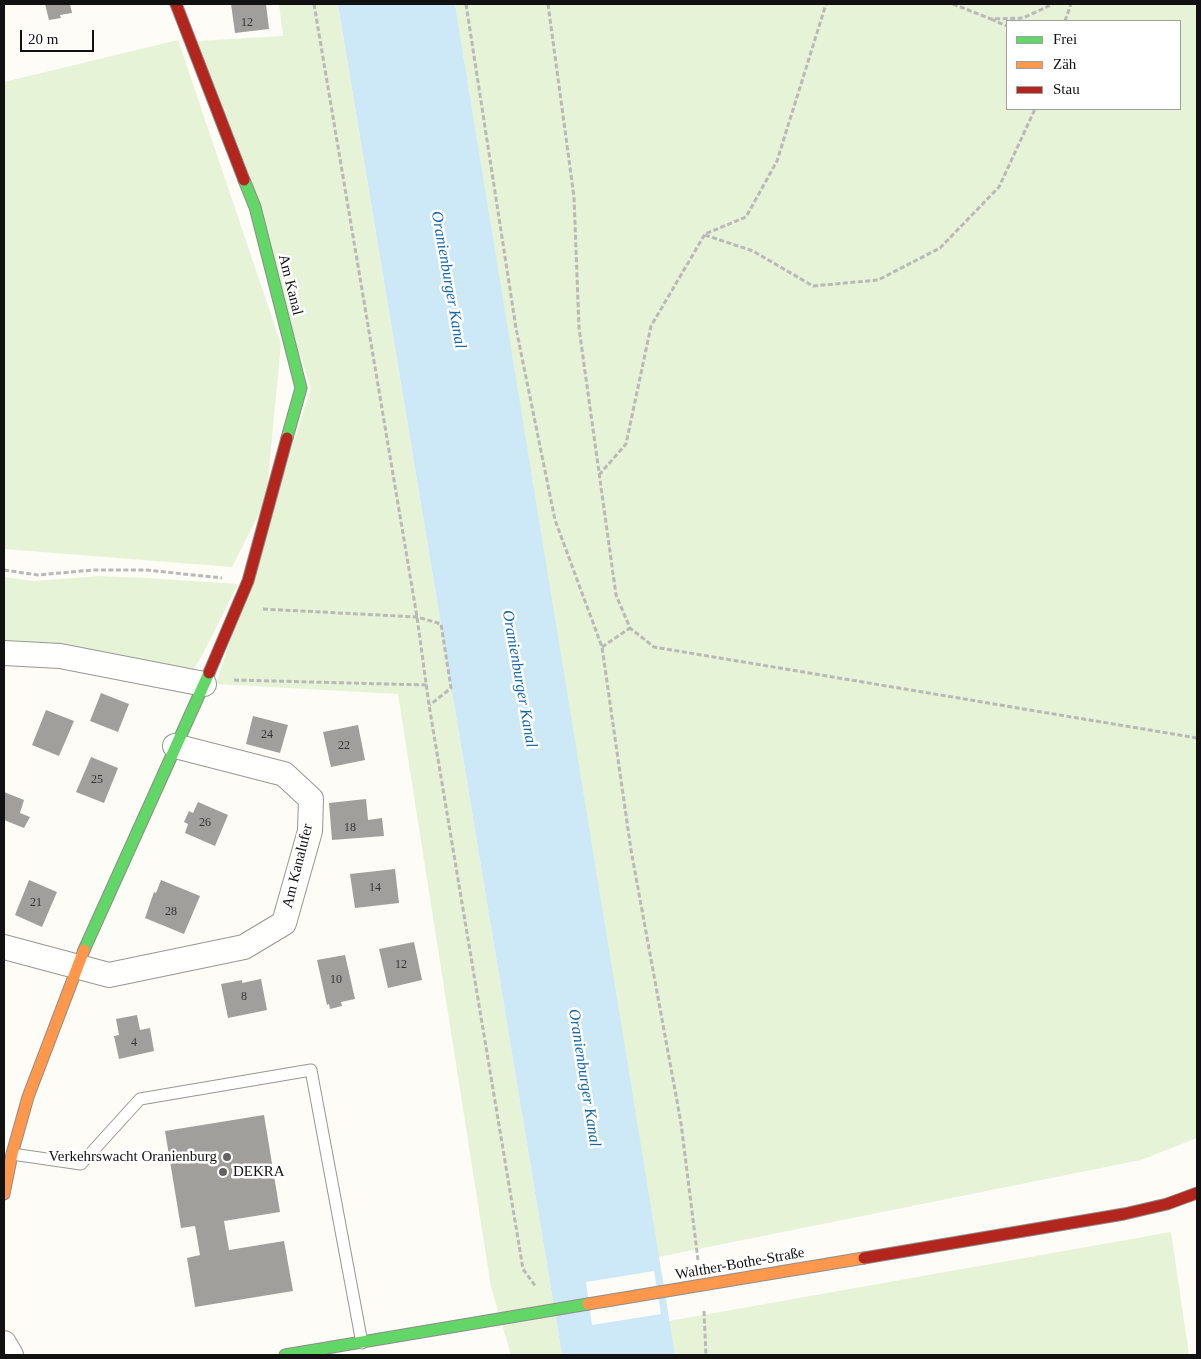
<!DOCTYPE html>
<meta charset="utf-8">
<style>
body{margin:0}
#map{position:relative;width:1201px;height:1359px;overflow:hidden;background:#fdfcf7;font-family:"Times New Roman",serif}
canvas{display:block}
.frame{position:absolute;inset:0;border:5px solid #111;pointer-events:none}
.legend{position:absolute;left:1006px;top:20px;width:175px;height:90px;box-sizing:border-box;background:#fff;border:1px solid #a0a0a0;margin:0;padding:6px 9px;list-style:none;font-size:15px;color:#111}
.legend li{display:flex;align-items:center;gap:10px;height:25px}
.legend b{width:25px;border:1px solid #a0a0a0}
.scale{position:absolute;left:20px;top:30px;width:74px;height:22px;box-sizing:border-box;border:2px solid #111;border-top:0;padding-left:6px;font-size:15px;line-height:18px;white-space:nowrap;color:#111;-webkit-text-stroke:4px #fff;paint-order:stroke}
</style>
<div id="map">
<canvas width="1201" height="1359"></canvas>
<div class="frame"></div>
<ul class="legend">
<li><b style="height:6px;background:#63d668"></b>Frei</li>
<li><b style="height:6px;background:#ff974d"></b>Zäh</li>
<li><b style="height:6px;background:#b3261e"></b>Stau</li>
</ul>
<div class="scale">20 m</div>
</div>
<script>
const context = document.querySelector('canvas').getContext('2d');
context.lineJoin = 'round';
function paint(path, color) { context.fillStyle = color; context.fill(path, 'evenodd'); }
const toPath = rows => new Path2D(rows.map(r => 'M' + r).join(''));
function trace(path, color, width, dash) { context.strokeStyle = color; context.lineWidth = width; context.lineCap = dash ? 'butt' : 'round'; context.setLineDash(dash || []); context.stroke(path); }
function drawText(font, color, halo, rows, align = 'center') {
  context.font = font + ' "Times New Roman",serif'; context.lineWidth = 5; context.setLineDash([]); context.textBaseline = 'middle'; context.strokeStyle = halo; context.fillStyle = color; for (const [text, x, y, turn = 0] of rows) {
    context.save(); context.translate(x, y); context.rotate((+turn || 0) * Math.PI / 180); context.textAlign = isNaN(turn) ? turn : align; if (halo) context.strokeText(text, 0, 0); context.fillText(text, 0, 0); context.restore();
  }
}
paint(toPath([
 [279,4,338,4,562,1355,511,1355,491,1287,398,694,216,684,311,388,198,41,283,36],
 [455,4,1197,4,1197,1138,1141,1160,658,1257],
 [1007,21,1180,21,1180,109,1007,109],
 [178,40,281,344,266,500,232,567,4,549,4,82],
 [100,576,146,578,238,584,205,650,191,674,4,646,4,577,34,581],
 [1171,1232,1189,1355,675,1355,669,1321]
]), '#e7f3d7');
paint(toPath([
 [338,4,455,4,675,1355,562,1355]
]), '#cde8f7');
paint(toPath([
 [654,1271,661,1314,592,1325,586,1282]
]), '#fdfcf7');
paint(toPath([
 [45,4,70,4,72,13,60,15,61,18,49,20],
 [231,4,266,4,269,29,235,33],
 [101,693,129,704,118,732,90,721],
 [46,710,74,721,59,756,32,745],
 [253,716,288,725,280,753,246,744],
 [358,725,365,760,331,767,323,732],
 [91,757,118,768,104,803,76,792],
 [4,792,24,800,20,813,30,817,24,828,4,820],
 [366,799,368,820,382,818,384,836,332,840,329,803],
 [198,802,228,815,215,846,185,833,188,824,184,822,189,811,193,813],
 [395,869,399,903,355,908,350,874],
 [29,880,57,892,42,927,15,915],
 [161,880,200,896,184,934,145,918,154,892,156,893],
 [414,942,422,980,388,988,379,949],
 [345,955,355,999,341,1002,342,1006,330,1009,329,1004,327,1005,317,960],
 [261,979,267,1010,228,1018,221,984,242,980,242,983],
 [137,1015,140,1030,150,1028,154,1051,119,1059,114,1036,119,1035,116,1019],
 [264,1115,280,1212,224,1221,229,1250,284,1241,293,1291,195,1307,187,1258,200,1255,195,1226,181,1228,165,1131]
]), '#a19f9c');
const lane = toPath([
 [12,1154,81,1164,140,1099,311,1070,362,1343]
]);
const street = toPath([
 [4,653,60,656,204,684],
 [4,947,109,975,244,947,284,923,310,831,311,799,284,774,175,746],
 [4,1343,11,1355]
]);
const fast = toPath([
 [244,180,255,207,301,388,287,438],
 [84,950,209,673],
 [285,1355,588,1304]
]);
const slow = toPath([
 [4,1194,12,1154,28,1097,84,950],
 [588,1304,864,1258]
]);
const jam = toPath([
 [176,4,244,180],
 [209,673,248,581,287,438],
 [864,1258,1124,1214,1167,1204,1197,1193]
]);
trace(lane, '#979795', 13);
trace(street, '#979795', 26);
trace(fast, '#8e8d8b', 13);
trace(slow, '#8e8d8b', 13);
trace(jam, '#8e8d8b', 13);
trace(toPath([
 [314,4,417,617,429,705,523,1269,536,1287],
 [466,4,516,328,555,520,602,647,631,850,681,1123,698,1260],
 [548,4,574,197,579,328,616,595,630,628,654,647,1197,738],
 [953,4,991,19,1023,18,1053,4],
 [991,19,1007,26],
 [1065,21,1071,4],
 [705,235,753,251,813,286,878,280,940,248,999,187,1035,109],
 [599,475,626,444,651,326,705,234,746,217,777,161,826,4],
 [4,570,38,575,93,570,146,570,222,578],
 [263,609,417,617,441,624,451,688,430,705],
 [602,647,630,628],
 [234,680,427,685],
 [704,1311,706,1355]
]), '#b9b9b8', 3, [5, 2.5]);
trace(lane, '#fffffe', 11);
trace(street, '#fffffe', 24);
trace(fast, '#63d668', 11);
trace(slow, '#ff974d', 11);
trace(jam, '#b3261e', 11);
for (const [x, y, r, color] of [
 [227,1157,5,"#646362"],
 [223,1172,5,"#646362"]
]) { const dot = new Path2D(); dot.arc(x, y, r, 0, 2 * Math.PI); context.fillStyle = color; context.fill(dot); trace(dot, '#fff', 2); }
drawText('12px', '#353434', null, [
 ["12",247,23],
 ["24",267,735],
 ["22",344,746],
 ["25",97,780],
 ["26",205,823],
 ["18",350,828],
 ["14",375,888],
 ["21",36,903],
 ["28",171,912],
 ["12",401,965],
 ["10",336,980],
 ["8",244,997],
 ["4",134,1043]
]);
drawText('15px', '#111', '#fff', [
 ["Am Kanal",290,285,76],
 ["Am Kanalufer",298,866,-76],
 ["Walther-Bothe-Straße",740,1264,-10]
]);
drawText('15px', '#111', '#fff', [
 ["Verkehrswacht Oranienburg",217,1157],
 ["DEKRA",233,1172,"left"]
], 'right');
drawText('italic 16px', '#1768a6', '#fff', [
 ["Oranienburger Kanal",448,280,80],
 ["Oranienburger Kanal",519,679,80],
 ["Oranienburger Kanal",584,1078,81]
]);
</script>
